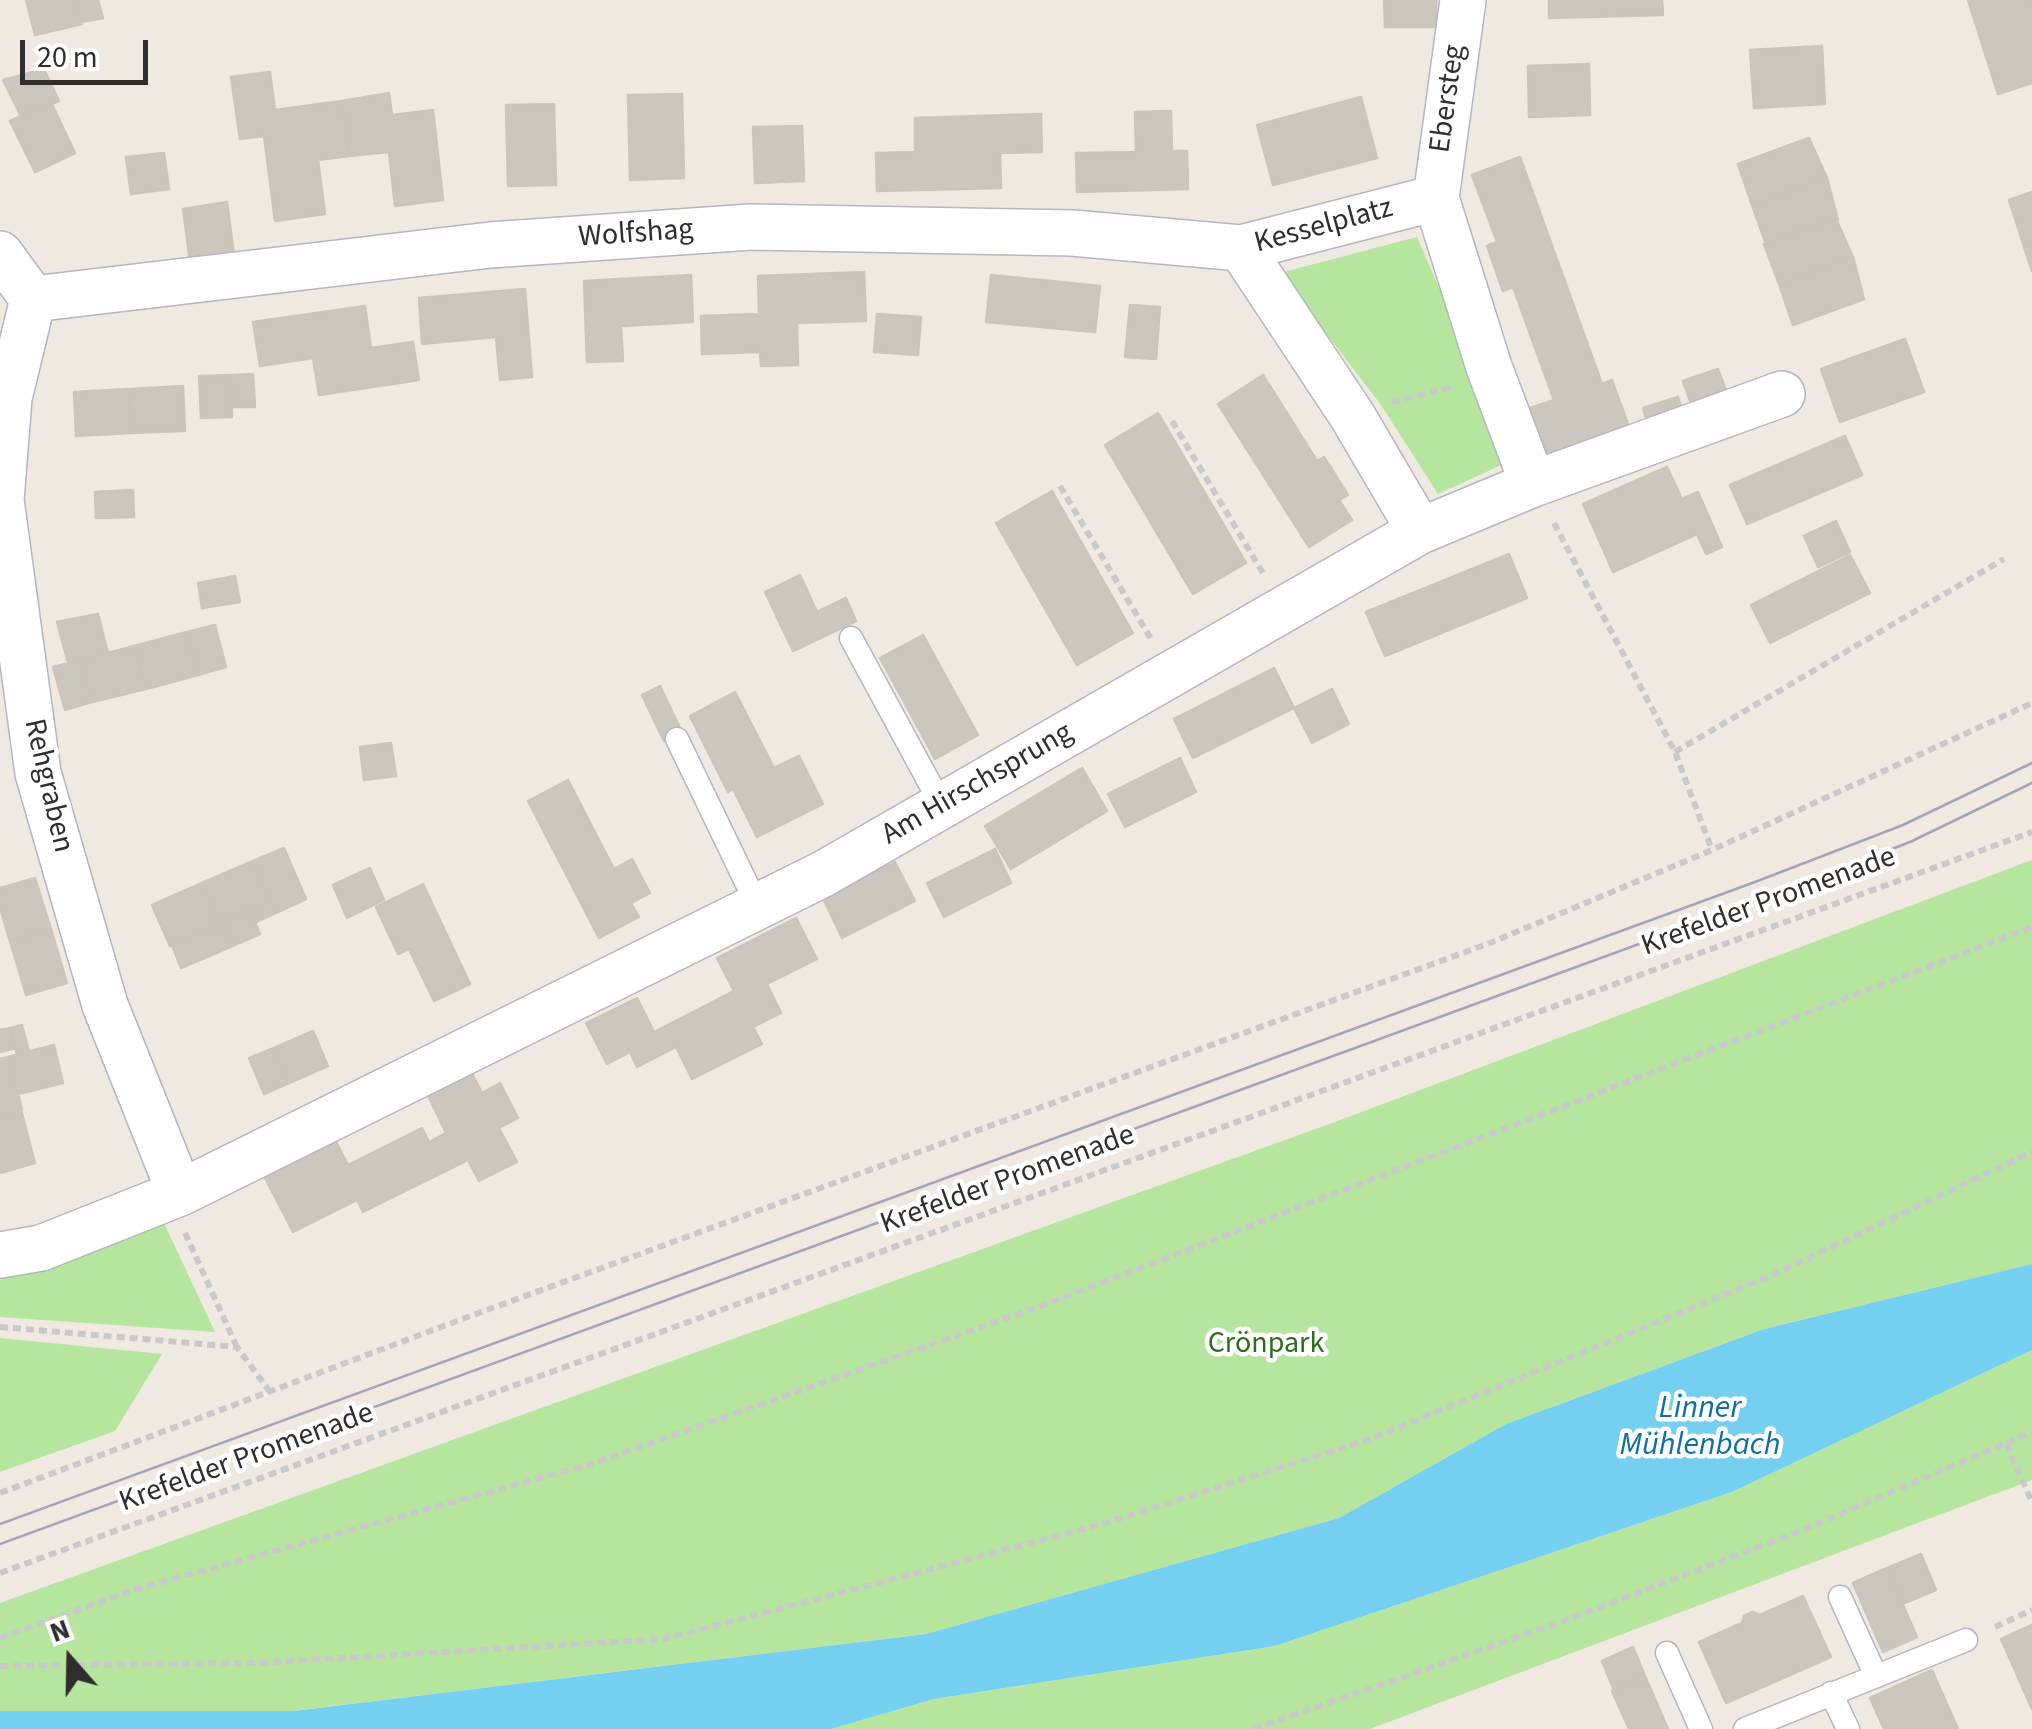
<!DOCTYPE html>
<meta charset="utf-8">
<style>
body{margin:0}
#map{position:relative;width:2032px;height:1729px;overflow:hidden;background:#efe9e1;font-family:"Source Sans 3",sans-serif}
canvas{display:block}
.north{position:absolute;left:20px;top:1609px;width:100px;height:100px;-webkit-text-stroke:8px #fff;paint-order:stroke;rotate:340deg;font-size:28px;font-weight:700;line-height:40px;text-align:center;color:#2e2e2e}
.north::after{content:'';display:block;margin:auto;width:35px;height:45px;background:#2e2e2e;clip-path:polygon(50% 0,100% 100%,50% 72%,0 100%)}
.scale{position:absolute;left:20px;top:40px;width:128px;height:45px;box-sizing:border-box;border:5px solid #2e2e2e;border-top:0;padding-left:12px;font-size:30px;line-height:35px;white-space:nowrap;color:#2e2e2e;-webkit-text-stroke:8px #fff;paint-order:stroke}
</style>
<div id="map">
<canvas width="2032" height="1729"></canvas>
<div class="north">N</div>
<div class="scale">20 m</div>
</div>
<script>
const context = document.querySelector('canvas').getContext('2d');
context.lineJoin = 'round';
function paint(path, color) { context.fillStyle = color; context.fill(path, 'evenodd'); }
const toPath = rows => new Path2D(rows.map(r => 'M' + r).join(''));
function trace(path, color, width, dash) { context.strokeStyle = color; context.lineWidth = width; context.lineCap = dash ? 'butt' : 'round'; context.setLineDash(dash || []); context.stroke(path); }
function drawText(font, color, halo, rows, align = 'center') {
  context.font = font + ' "Source Sans 3",sans-serif'; context.lineWidth = 9; context.setLineDash([]); context.textBaseline = 'middle'; context.strokeStyle = halo; context.fillStyle = color; for (const [text, x, y, turn = 0] of rows) {
    context.save(); context.translate(x, y); context.rotate((+turn || 0) * Math.PI / 180); context.textAlign = isNaN(turn) ? turn : align; if (halo) context.strokeText(text, 0, 0); context.fillText(text, 0, 0); context.restore();
  }
}
paint(toPath([
 [1417,237,1479,381,1508,462,1438,494,1381,405,1280,273],
 [2032,860,2032,1264,1764,1329,1506,1424,1339,1518,926,1634,293,1711,0,1711,0,1603,1335,1122],
 [164,1223,215,1332,0,1317,0,1274],
 [0,1338,162,1354,115,1431,0,1472],
 [2032,1350,2032,1480,1370,1729,831,1729,934,1699,1275,1646,1732,1492]
]), '#b6e59e');
paint(toPath([
 [2032,1264,2032,1350,1732,1492,1275,1646,934,1699,831,1729,0,1729,0,1711,294,1711,926,1634,1339,1518,1506,1424,1764,1329]
]), '#75cff0');
const building = toPath([
 [26,0,76,0,82,24,35,35,26,0],
 [76,0,98,0,103,18,82,22,76,0],
 [1384,0,1436,0,1437,27,1385,27,1384,0],
 [1549,0,1662,0,1663,15,1549,18,1549,0],
 [1968,0,2032,0,2032,83,1998,94,1968,0],
 [1822,46,1825,104,1754,108,1750,50,1822,46],
 [1589,64,1590,115,1529,117,1528,66,1589,64],
 [44,69,59,101,21,116,3,80,44,69],
 [270,72,275,110,342,101,349,156,318,160,325,214,275,221,264,136,240,139,231,77,270,72],
 [389,93,392,115,433,110,443,200,395,206,389,152,349,156,342,101,389,93],
 [682,94,684,178,630,180,628,95,682,94],
 [1361,97,1377,158,1273,185,1257,125,1361,97],
 [51,102,75,153,35,172,10,121,51,102],
 [554,104,556,185,508,186,506,105,554,104],
 [1171,111,1172,151,1187,151,1188,189,1077,192,1076,153,1136,152,1135,112,1171,111],
 [1041,114,1042,152,1000,153,1001,188,877,191,876,153,915,152,915,118,1041,114],
 [802,126,804,181,755,183,753,127,802,126],
 [1809,138,1827,178,1752,205,1738,164,1809,138],
 [164,153,169,189,131,194,126,157,164,153],
 [1520,157,1602,384,1612,380,1629,427,1545,458,1527,409,1554,400,1513,287,1503,291,1487,246,1497,242,1472,175,1520,157],
 [1827,178,1838,220,1766,244,1752,205,1827,178],
 [2032,192,2032,271,2009,200,2032,192],
 [227,202,234,255,190,261,183,209,227,202],
 [1836,219,1853,257,1779,284,1764,244,1836,219],
 [1853,257,1864,299,1793,325,1779,284,1853,257],
 [864,272,866,321,797,323,798,365,761,366,760,352,702,354,701,316,759,314,758,276,864,272],
 [691,275,693,322,621,326,623,361,587,362,584,281,691,275],
 [991,275,1100,286,1095,332,986,322,991,275],
 [525,289,532,377,500,380,496,337,422,344,419,298,525,289],
 [1130,305,1160,307,1156,359,1125,357,1130,305],
 [365,306,371,348,413,342,419,380,319,395,313,358,260,366,253,322,365,306],
 [877,314,921,317,918,355,874,352,877,314],
 [1905,339,1924,392,1840,422,1821,369,1905,339],
 [1718,369,1730,402,1695,415,1683,381,1718,369],
 [253,374,255,407,232,407,231,375,253,374],
 [231,375,232,417,201,418,199,376,231,375],
 [1263,375,1317,461,1324,457,1348,495,1339,500,1352,520,1309,547,1218,404,1263,375],
 [183,386,185,431,131,433,129,389,183,386],
 [129,389,131,433,76,436,74,392,129,389],
 [1678,397,1686,424,1651,434,1643,408,1678,397],
 [1158,413,1246,563,1193,594,1105,445,1158,413],
 [1845,436,1862,475,1747,524,1730,485,1845,436],
 [1667,467,1682,499,1698,492,1722,547,1706,554,1697,534,1613,572,1583,504,1667,467],
 [133,490,134,517,96,518,95,492,133,490],
 [1052,491,1133,633,1077,665,996,523,1052,491],
 [1836,521,1850,552,1818,567,1804,536,1836,521],
 [1509,554,1527,598,1385,656,1366,612,1509,554],
 [1850,555,1870,593,1770,643,1751,605,1850,555],
 [800,575,817,612,846,598,856,621,793,651,765,592,800,575],
 [235,576,240,602,202,608,198,583,235,576],
 [98,614,108,653,68,663,57,622,98,614],
 [215,625,226,667,198,675,187,632,215,625],
 [187,632,198,675,146,689,134,646,187,632],
 [923,635,978,735,935,759,880,658,923,635],
 [134,646,146,689,92,702,81,660,134,646],
 [81,660,92,702,65,710,53,667,81,660],
 [1274,668,1294,708,1193,758,1174,719,1274,668],
 [660,686,682,732,664,741,642,695,660,686],
 [1332,689,1349,724,1312,743,1294,708,1332,689],
 [735,692,774,768,799,756,823,804,757,837,733,789,728,792,690,716,735,692],
 [391,743,396,776,364,780,360,747,391,743],
 [1180,758,1196,792,1125,827,1108,794,1180,758],
 [1082,768,1107,811,1011,869,985,826,1082,768],
 [568,780,614,869,632,859,650,893,631,903,639,917,599,938,528,801,568,780],
 [284,848,306,899,256,922,250,910,270,902,253,861,284,848],
 [995,849,1011,883,944,917,927,883,995,849],
 [253,861,270,902,220,924,202,883,253,861],
 [895,862,915,901,842,938,823,898,895,862],
 [370,868,384,900,347,918,333,885,370,868],
 [35,878,51,929,10,941,0,908,0,888,35,878],
 [202,883,220,924,170,946,152,905,202,883],
 [423,884,470,984,434,1001,409,949,398,954,376,907,423,884],
 [250,910,260,934,230,947,220,924,250,910],
 [796,918,817,959,767,984,781,1013,753,1027,762,1044,692,1079,676,1047,637,1067,630,1052,607,1064,586,1023,637,998,654,1032,734,991,717,958,796,918],
 [220,924,230,947,181,968,172,945,220,924],
 [51,929,67,983,26,995,10,941,51,929],
 [22,1025,29,1052,17,1055,10,1028,22,1025],
 [10,1028,15,1048,0,1052,0,1030,10,1028],
 [313,1031,328,1066,289,1083,274,1048,313,1031],
 [54,1045,63,1083,18,1094,22,1110,8,1057,54,1045],
 [274,1048,289,1083,264,1094,249,1058,274,1048],
 [8,1057,22,1110,0,1116,0,1059,8,1057],
 [466,1061,482,1093,500,1083,518,1118,499,1128,517,1162,479,1181,468,1160,363,1212,357,1200,293,1232,264,1176,335,1140,348,1165,422,1128,429,1142,446,1133,422,1083,466,1061],
 [21,1110,35,1163,0,1173,0,1116,21,1110],
 [1921,1554,1936,1590,1902,1604,1887,1568,1921,1554],
 [1887,1568,1917,1637,1883,1652,1853,1583,1887,1568],
 [1803,1596,1831,1657,1726,1703,1699,1642,1742,1623,1744,1616,1753,1612,1760,1615,1803,1596],
 [2032,1625,2032,1709,2001,1639,2032,1625],
 [1633,1647,1645,1676,1614,1690,1602,1661,1633,1647],
 [1932,1670,1958,1729,1884,1729,1870,1698,1932,1670],
 [1645,1676,1668,1729,1629,1729,1612,1691,1645,1676]
]);
paint(building, '#cbc7bf');
trace(building, '#cbc5ba', 2.5);
const lane = toPath([
 [851,638,942,806],
 [677,739,758,907],
 [1840,1597,1875,1674],
 [1667,1653,1701,1729],
 [1831,1693,1848,1729],
 [1745,1729,1966,1640]
]);
const street = toPath([
 [1436,198,1463,0],
 [0,254,33,299,9,398,1,500,38,773,105,1005,180,1193],
 [33,299,490,245,751,227,1072,233,1241,248],
 [1420,531,1353,417,1241,248,1436,198,1489,367,1533,484],
 [0,1255,41,1248,180,1193,823,874,1420,531,1533,484,1782,394]
]);
trace(lane, '#b4b7c1', 25);
trace(street, '#b4b7c1', 48);
trace(toPath([
 [1392,402,1452,387],
 [1172,421,1264,575],
 [1060,486,1151,639],
 [1554,523,1675,752,1712,850],
 [1675,752,2004,559],
 [185,1233,237,1347],
 [0,1327,237,1347,270,1392],
 [2006,1444,2032,1502],
 [0,1493,465,1318,1490,943,1712,850,2032,703],
 [0,1573,2032,832],
 [1995,1627,2032,1610],
 [0,1638,136,1589,588,1465,1038,1307,2032,927],
 [0,1666,256,1663,664,1639,1099,1525,1370,1439,1768,1277,2032,1152],
 [1254,1729,1555,1624,1793,1534,2032,1432]
]), '#c9c9c9', 6, [8, 5]);
trace(lane, '#fff', 22);
trace(street, '#fff', 45);
trace(toPath([
 [0,1524,1755,882,1903,825,2032,763],
 [0,1544,1762,899,1910,842,2032,783]
]), '#a3a6b8', 2.5);
drawText('30px', '#2e2e2e', '#fff', [
 ["Ebersteg",1449,99,-82],
 ["Kesselplatz",1324,227,-15],
 ["Wolfshag",636,235,-4],
 ["Am Hirschsprung",978,785,-30],
 ["Rehgraben",47,786,77],
 ["Krefelder Promenade",1769,903,-20],
 ["Krefelder Promenade",1008,1181,-20],
 ["Krefelder Promenade",247,1459,-20]
]);
drawText('30px', '#2c6e1b', '#fff', [
 ["Crönpark",1266,1345]
]);
drawText('italic 32px', '#0d6fa3', '#fff', [
 ["Linner",1700,1410],
 ["Mühlenbach",1700,1447]
]);
</script>
